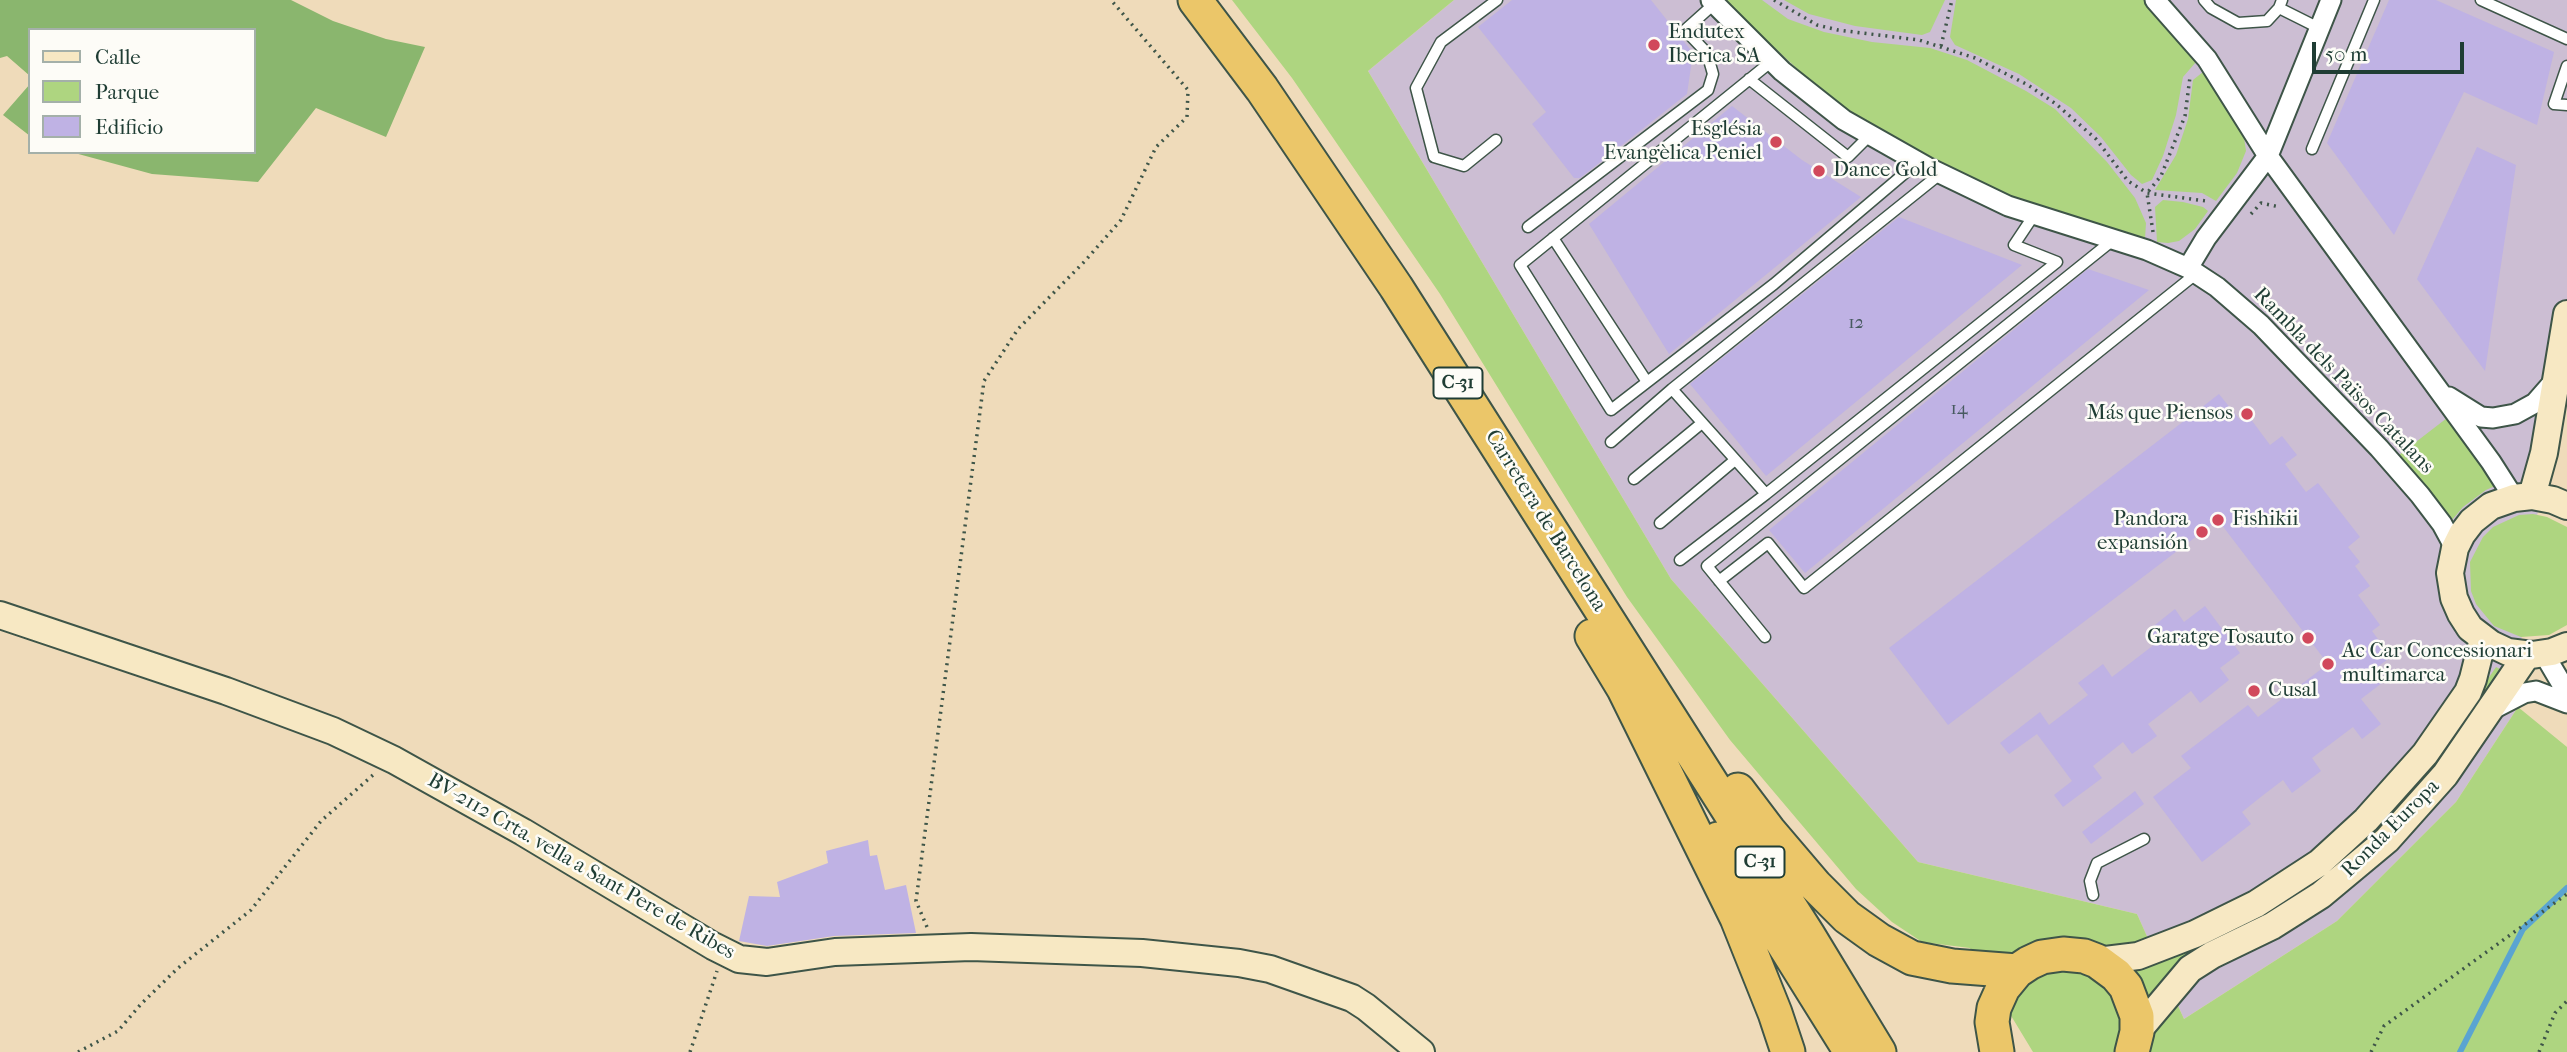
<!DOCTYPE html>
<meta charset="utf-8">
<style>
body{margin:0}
#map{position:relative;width:2567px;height:1052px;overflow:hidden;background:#efdbba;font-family:"IM FELL French Canon",serif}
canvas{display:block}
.legend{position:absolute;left:28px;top:28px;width:228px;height:126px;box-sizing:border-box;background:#fdfcf7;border:2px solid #a4b0a9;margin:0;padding:9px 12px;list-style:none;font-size:21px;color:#1f3d34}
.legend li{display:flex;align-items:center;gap:14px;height:35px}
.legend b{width:35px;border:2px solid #a4b0a9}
.scale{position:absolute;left:2312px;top:42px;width:152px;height:32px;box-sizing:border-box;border:4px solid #1f3d34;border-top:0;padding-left:9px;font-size:21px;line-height:24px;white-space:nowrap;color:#1f3d34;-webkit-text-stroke:5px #fdfcf7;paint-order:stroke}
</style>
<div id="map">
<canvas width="2567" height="1052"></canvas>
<ul class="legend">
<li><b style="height:9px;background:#f7e8c3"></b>Calle</li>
<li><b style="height:19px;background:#aed580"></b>Parque</li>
<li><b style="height:19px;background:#bfb2e4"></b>Edificio</li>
</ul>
<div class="scale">50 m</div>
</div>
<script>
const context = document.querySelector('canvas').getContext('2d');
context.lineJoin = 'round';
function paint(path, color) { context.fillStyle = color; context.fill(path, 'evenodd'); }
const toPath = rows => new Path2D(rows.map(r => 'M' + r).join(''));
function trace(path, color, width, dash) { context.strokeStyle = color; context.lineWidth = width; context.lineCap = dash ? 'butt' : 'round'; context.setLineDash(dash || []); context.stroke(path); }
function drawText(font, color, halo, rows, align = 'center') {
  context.font = font + ' "IM FELL French Canon",serif'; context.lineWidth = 5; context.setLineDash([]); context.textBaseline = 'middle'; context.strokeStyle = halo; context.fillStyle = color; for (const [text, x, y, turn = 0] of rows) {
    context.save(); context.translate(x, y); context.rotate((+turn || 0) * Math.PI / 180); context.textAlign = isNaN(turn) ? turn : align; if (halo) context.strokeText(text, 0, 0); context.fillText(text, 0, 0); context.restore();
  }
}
paint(toPath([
 [1454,0,2567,0,2567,381,2525,570,2518,707,2456,802,2337,921,2184,1019,2137,914,1918,862,1671,579,1368,71]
]), '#ccbed3');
paint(toPath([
 [1232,0,1454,0,1368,71,1671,579,1918,862,2137,914,2158,961,2173,957,2208,941,2445,743,2496,667,2502,670,2436,770,2410,801,2350,860,2168,984,2184,1019,2337,921,2456,802,2518,707,2567,747,2567,1052,2033,1052,1970,948,1922,942,1892,922,1856,889,1730,740,1627,597,1440,294,1292,78],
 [1723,0,1762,0,1788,19,1824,32,1872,42,1930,48,1967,60,2026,91,2055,109,2107,162,2135,198,2146,223,2145,239,2009,197,1875,128,1820,90],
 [1784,0,1945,0,1930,32,1922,35,1855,26,1809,14],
 [1956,0,2144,0,2196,62,2183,77,2176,115,2163,156,2152,180,2142,184,2131,175,2101,137,2071,108,2019,74,1955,45,1950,37],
 [2203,72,2243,131,2246,151,2237,173,2216,201,2202,193,2155,190,2176,155,2188,119,2193,80],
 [2163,200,2183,202,2203,207,2208,211,2195,229,2179,241,2168,243,2157,242,2155,207],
 [2447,418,2495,486,2486,490,2463,507,2452,520,2399,455],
 [2533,514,2547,517,2567,527,2567,625,2549,635,2521,637,2494,626,2476,604,2471,591,2470,562,2483,537,2493,527,2519,515]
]), '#aed580');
paint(toPath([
 [0,0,291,0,333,21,386,39,425,47,386,137,316,108,258,182,152,174,71,152,254,152,254,30,30,30,30,76,7,56,0,58],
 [30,84,30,136,3,115]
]), '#8ab66e');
trace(toPath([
 [2460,1052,2523,929,2567,888]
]), '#5aa4d1', 6);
paint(toPath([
 [1512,0,1651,0,1693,53,1687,94,1580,178,1574,178,1532,124,1546,112,1478,27],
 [2389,0,2436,0,2554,52,2537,125,2464,92,2394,235,2327,143],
 [1732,106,1802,160,1861,197,1669,354,1589,224],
 [2477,147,2516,165,2485,371,2417,279],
 [1899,217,2022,265,1766,476,1690,384],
 [2088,269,2149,290,1805,573,1769,530],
 [2219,394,2240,420,2247,414,2270,445,2282,436,2297,455,2285,464,2306,492,2318,483,2360,537,2348,547,2360,562,2355,566,2370,586,2358,595,2380,625,2372,631,2391,657,2376,668,2386,680,2361,699,2381,724,2362,739,2353,727,2312,758,2321,771,2292,793,2283,780,2262,796,2242,812,2251,824,2202,862,2153,797,2191,768,2181,756,2219,727,2248,705,2258,717,2328,664,2218,520,1948,725,1889,648],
 [2205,606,2240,653,2220,668,2229,680,2200,703,2191,691,2148,724,2157,736,2132,754,2123,742,2093,766,2102,778,2063,807,2054,795,2072,781,2037,734,2009,754,2000,743,2040,712,2049,725,2088,695,2078,683,2103,664,2112,677,2155,644,2146,632,2175,609,2184,622],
 [2135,791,2144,804,2091,844,2082,832],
 [868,840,870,856,877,855,885,890,906,885,916,933,834,936,767,946,739,941,749,896,780,897,777,882,828,863,826,851]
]), '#bfb2e4');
const lane = toPath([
 [2204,0,2211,8,2238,23,2267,21,2279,8],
 [2282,0,2279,8,2319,28],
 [2481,0,2567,39],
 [1772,61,1520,265,1611,410,1774,284,1918,162],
 [2567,66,2554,104,2567,105],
 [1749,79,1848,157,1870,135],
 [1496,140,1464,166,1434,157,1416,88,1441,42,1497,0],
 [2312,149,2374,0],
 [1940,174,1672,389,1766,494,2057,262,2014,245,2034,215],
 [1528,227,1708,90,1713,74,1707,53,1685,30,1714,4],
 [1553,238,1647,382],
 [1611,442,1672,389],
 [1634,479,1702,423],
 [1660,523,1735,460],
 [1680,560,1766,494],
 [1719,581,1768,543,1804,588,2197,273],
 [1765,637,1707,566,2113,240],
 [2093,895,2090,881,2097,863,2144,839]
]);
const street = toPath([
 [1711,0,1782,71,1844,120,1927,167,2008,206,2147,250,2188,268,2217,287,2261,325,2379,448,2420,495,2442,524,2455,548],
 [2155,0,2207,59,2268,156,2491,462,2514,498],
 [2188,268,2206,238,2268,156,2331,0],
 [2449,397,2481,417,2493,418,2515,414,2535,403,2556,379],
 [2544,654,2567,693],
 [2491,710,2524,693,2536,691,2567,703]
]);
const secondary = toPath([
 [2532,496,2544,453,2567,314],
 [2567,506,2553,500,2532,496,2514,498,2491,506,2472,521,2462,534,2455,548,2450,573,2454,598,2461,614,2470,628,2491,644,2508,652,2532,655,2552,652,2567,646],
 [0,615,226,691,333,731,394,760,523,832,713,946,739,959,767,962,835,952,971,947,1142,953,1239,963,1270,969,1352,998,1366,1007,1421,1052],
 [2097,961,2138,956,2195,934,2256,904,2319,863,2366,820,2425,754,2468,692,2473,679,2483,639],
 [2137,1032,2190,969,2212,955,2272,926,2321,895,2387,840,2445,775,2527,655]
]);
const highway = toPath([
 [1195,0,1262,89,1396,287,1808,935,1879,1052],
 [1592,636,1624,689,1737,918,1775,1013,1788,1052],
 [1738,790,1769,831,1815,885,1847,917,1879,940,1912,958,1952,966,2017,971],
 [1718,839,1851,1052],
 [1997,1052,1992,1022,1994,1008,2003,988,2017,971,2029,963,2042,957,2063,954,2084,956,2097,961,2116,975,2126,987,2137,1016,2137,1032,2132,1052]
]);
trace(lane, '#3e5548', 13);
trace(street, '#3e5548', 23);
trace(secondary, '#3e5548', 30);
trace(highway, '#3e5548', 37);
trace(toPath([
 [1774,0,1817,25,1838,30,1919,40,1975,58,2028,85,2056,104,2096,139,2128,181,2147,193,2206,201],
 [1941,46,1952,0],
 [2251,214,2261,203,2280,207],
 [2153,232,2147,193,2161,176,2185,116,2190,77],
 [927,927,916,901,984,381,1018,329,1085,261,1121,220,1156,147,1187,117,1188,90,1111,0],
 [78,1052,118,1031,141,1004,178,968,251,910,321,821,373,775],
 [690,1052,717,971],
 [2371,1052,2384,1026,2567,894],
 [2539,1052,2555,1013,2567,1001]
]), '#3e5548', 3.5, [2, 5]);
trace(lane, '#fff', 10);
trace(street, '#fff', 19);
trace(secondary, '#f7e8c3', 26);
trace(highway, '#ebc669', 33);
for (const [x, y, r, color] of [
 [1654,45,7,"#d1495b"],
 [1776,142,7,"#d1495b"],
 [1819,171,7,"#d1495b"],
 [2247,414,7,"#d1495b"],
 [2218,520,7,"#d1495b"],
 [2202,532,7,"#d1495b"],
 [2308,638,7,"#d1495b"],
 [2328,664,7,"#d1495b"],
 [2254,691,7,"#d1495b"]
]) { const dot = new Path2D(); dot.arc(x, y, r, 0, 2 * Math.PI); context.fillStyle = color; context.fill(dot); trace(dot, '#fdfcf7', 2.5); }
drawText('18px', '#475a60', null, [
 ["12",1856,324],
 ["14",1959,410]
]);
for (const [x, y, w] of [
 [1458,383,49],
 [1760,862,49]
]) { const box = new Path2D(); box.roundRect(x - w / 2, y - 15.5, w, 31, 5); context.fillStyle = '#fdfcf7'; context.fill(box); trace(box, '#1f3d34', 2); }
drawText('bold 19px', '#1f3d34', null, [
 ["C-31",1458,383],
 ["C-31",1760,862]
]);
drawText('21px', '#1f3d34', '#fdfcf7', [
 ["Endutex",1668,33],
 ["Iberica SA",1668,57],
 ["Església",1762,130,"right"],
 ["Evangèlica Peniel",1762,154,"right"],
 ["Dance Gold",1833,171],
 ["Más que Piensos",2233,414,"right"],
 ["Pandora",2188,520,"right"],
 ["expansión",2188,544,"right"],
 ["Fishikii",2232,520],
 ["Garatge Tosauto",2294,638,"right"],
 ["Ac Car Concessionari",2342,652],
 ["multimarca",2342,676],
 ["Cusal",2268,691]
], 'left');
drawText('21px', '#1f3d34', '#fdfcf7', [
 ["Rambla dels Països Catalans",2343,381,46],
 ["Carretera de Barcelona",1545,521,58],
 ["Ronda Europa",2391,829,-45],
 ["BV-2112 Crta. vella a Sant Pere de Ribes",581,867,30]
]);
</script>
